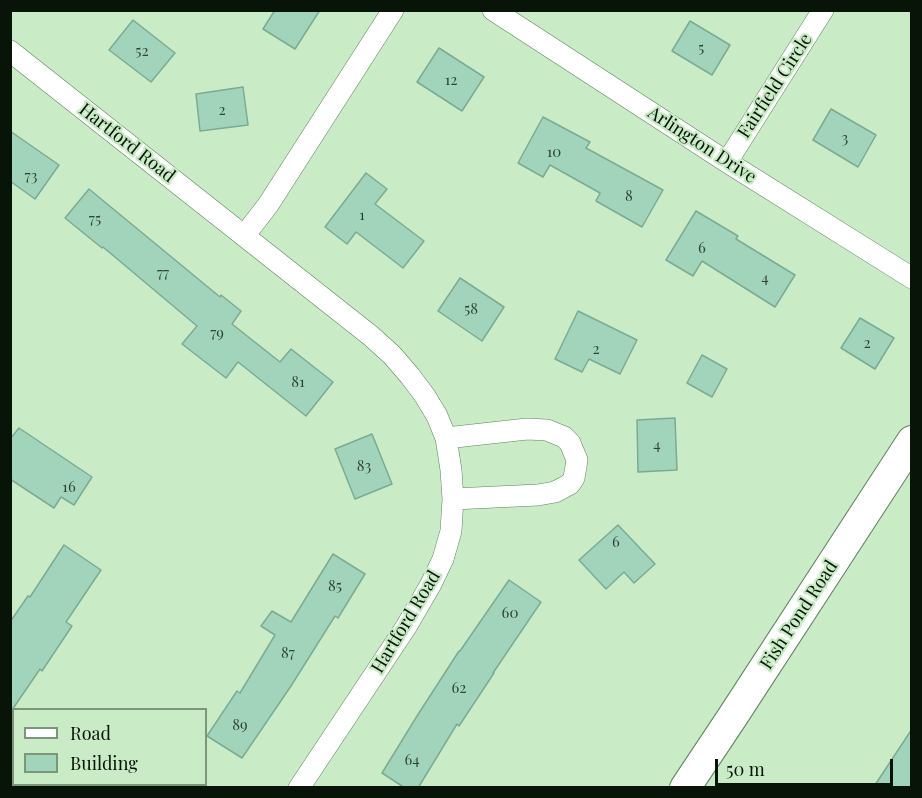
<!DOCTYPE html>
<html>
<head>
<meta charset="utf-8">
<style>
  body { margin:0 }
  #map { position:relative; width:922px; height:798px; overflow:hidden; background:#c9ecc6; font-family:"Playfair Display",serif }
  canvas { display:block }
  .frame { position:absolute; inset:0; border:12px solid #081407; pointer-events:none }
  .legend { position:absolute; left:12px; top:708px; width:195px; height:78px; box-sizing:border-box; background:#c9ecc6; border:2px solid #7c967a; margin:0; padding:8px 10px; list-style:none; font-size:18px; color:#081407 }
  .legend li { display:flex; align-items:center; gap:12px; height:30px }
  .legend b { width:30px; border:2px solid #7c967a }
  .scale { position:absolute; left:715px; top:759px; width:178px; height:27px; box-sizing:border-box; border:3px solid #081407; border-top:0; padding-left:8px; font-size:18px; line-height:21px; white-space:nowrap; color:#081407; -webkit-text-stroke:4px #c9ecc6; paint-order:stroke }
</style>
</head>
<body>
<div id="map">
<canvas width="922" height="798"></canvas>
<div class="frame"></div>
<ul class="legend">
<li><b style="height:8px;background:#fff"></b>Road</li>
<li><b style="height:16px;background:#a2d4bb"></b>Building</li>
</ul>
<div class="scale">50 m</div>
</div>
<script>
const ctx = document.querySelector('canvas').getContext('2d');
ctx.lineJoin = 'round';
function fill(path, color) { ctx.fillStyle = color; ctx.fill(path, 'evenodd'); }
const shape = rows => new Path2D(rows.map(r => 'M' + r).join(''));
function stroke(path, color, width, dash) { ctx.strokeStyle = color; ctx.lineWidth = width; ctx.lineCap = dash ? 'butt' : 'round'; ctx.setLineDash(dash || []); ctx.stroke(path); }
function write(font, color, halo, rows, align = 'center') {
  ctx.font = font + ' "Playfair Display",serif'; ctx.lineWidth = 4.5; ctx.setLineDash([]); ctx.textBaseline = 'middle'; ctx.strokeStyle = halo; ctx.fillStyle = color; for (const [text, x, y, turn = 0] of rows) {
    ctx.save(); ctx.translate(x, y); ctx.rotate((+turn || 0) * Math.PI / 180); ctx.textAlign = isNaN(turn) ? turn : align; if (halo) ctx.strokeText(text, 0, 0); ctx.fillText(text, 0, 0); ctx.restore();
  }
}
fill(shape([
  [10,732,13,734,14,784,41,785,40,787,11,787]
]), '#e9c787');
const building = shape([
  [275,10,320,10,295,49,263,29,275,10],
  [133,20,175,53,151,82,109,50,133,20],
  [690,21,730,45,712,75,672,51,690,21],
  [439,48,484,77,462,111,417,82,439,48],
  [243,87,248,125,200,131,196,94,243,87],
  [831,109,876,135,858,167,813,140,831,109],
  [543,117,590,142,586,148,663,190,642,227,596,201,600,193,550,165,543,177,518,163,543,117],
  [10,131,59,165,35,199,10,181,10,131],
  [366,173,387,189,375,204,424,241,403,268,356,232,347,244,325,227,366,173],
  [89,189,220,297,221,295,241,311,232,324,280,362,291,349,333,382,306,416,238,362,226,378,182,344,197,326,103,247,102,248,65,218,89,189],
  [696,211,738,236,736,239,795,275,775,307,702,261,693,276,666,260,696,211],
  [460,278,504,307,482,341,438,311,460,278],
  [578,311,637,340,620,374,589,359,582,372,555,359,578,311],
  [860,318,894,338,875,369,841,348,860,318],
  [702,355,727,369,712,397,687,383,702,355],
  [675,418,677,470,638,472,637,420,675,418],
  [19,428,92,477,74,505,61,497,54,508,10,479,10,439,19,428],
  [372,434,392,484,355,499,335,449,372,434],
  [618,525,655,564,634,583,624,572,606,589,579,560,618,525],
  [64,545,101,570,66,622,72,626,42,671,40,669,10,713,10,622,28,596,30,597,64,545],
  [333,554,365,574,338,618,335,616,291,686,242,758,207,736,237,691,240,693,275,635,261,626,272,611,291,622,333,554],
  [509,580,541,602,493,673,494,673,459,726,457,724,418,788,405,788,382,773,417,716,459,651,460,651,509,580],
  [912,729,912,788,873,788,912,729]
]);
fill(building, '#a2d4bb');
stroke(building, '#7aab93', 1.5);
const street = shape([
  [493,10,727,162,912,278],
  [10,51,371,336,392,355,410,376,425,396,437,416,446,438,451,470,453,499,451,531,443,559,431,584,406,627,299,788],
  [727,162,823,10],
  [244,236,268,205,393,10],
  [446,438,527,429,547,430,564,437,570,443,577,460,574,478,570,484,555,492,538,495,453,499]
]);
const secondary = shape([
  [685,788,733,716,912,441]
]);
stroke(street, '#60805e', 22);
stroke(secondary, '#60805e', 32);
stroke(street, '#fff', 21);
stroke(secondary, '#fff', 30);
write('15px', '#2e4434', null, [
  ["5",701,48],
  ["52",142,51],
  ["12",451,80],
  ["2",222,110],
  ["3",845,138],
  ["10",554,152],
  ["73",31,176],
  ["8",629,196],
  ["1",362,215],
  ["75",95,219],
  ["6",702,248],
  ["77",163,273],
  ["4",765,278],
  ["58",471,309],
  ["79",217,333],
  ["2",867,343],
  ["2",596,349],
  ["81",298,382],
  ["4",657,445],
  ["83",364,466],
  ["16",69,487],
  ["6",616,542],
  ["85",335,586],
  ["60",510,613],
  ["87",288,653],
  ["62",459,688],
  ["89",240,725],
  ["64",412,760]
]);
write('18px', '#081407', '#c9ecc6', [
  ["Fairfield Circle",775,86,-57],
  ["Hartford Road",127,143,38],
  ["Arlington Drive",702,145,33],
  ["Fish Pond Road",799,615,-57],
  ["Hartford Road",406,622,-59]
]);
</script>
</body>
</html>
